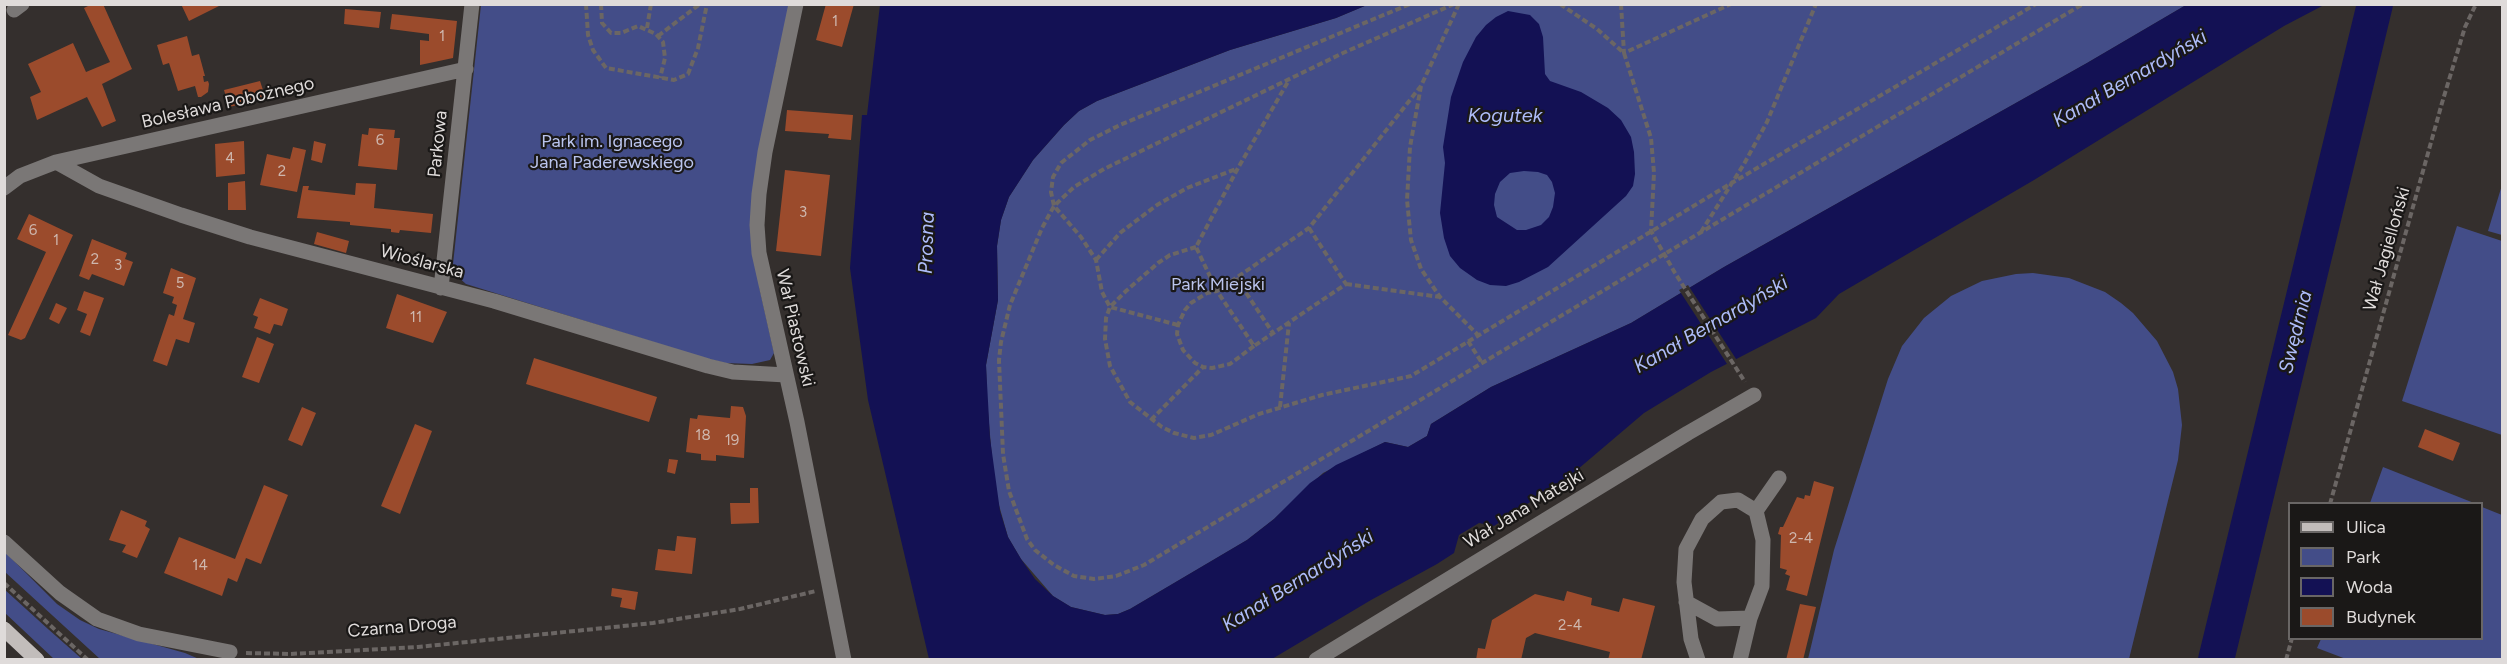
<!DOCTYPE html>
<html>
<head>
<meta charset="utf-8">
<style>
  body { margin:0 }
  #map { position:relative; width:2507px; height:664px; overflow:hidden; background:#342f2d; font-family:Figtree,sans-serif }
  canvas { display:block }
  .frame { position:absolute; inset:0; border:6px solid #dfdbda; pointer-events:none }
  .legend { position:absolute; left:2288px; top:502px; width:195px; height:138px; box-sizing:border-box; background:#1a1817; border:2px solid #696665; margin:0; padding:8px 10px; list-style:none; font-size:18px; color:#dfdbda }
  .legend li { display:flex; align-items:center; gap:12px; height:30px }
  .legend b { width:30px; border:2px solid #696665 }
</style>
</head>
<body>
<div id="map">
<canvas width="2507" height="664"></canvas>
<div class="frame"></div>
<ul class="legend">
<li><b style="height:8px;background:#c2bdbb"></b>Ulica</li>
<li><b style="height:16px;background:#434d88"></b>Park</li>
<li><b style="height:16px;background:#131154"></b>Woda</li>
<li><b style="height:16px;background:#9b4b2c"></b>Budynek</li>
</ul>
</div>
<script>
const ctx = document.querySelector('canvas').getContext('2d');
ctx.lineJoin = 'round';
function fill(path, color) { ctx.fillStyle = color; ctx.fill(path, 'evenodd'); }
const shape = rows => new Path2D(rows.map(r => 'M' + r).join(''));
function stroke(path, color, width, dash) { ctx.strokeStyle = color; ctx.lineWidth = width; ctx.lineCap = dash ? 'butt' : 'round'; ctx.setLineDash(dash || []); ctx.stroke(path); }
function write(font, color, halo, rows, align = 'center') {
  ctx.font = font + ' Figtree,sans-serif'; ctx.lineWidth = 4.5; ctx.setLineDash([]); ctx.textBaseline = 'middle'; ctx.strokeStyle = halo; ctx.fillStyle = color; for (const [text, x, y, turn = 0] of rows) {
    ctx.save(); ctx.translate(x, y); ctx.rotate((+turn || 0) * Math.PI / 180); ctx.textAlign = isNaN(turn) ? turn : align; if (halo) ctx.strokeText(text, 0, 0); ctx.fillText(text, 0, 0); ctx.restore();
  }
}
fill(shape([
  [481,5,790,5,775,69,759,286,774,353,770,360,752,364,725,363,701,357,466,284,456,275,453,264],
  [1367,5,2186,5,2087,63,1724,267,1631,323,1491,387,1431,424,1427,436,1408,447,1385,442,1323,473,1274,519,1247,540,1130,609,1118,614,1105,615,1071,607,1053,596,1021,559,1008,537,995,491,987,401,986,365,998,300,997,246,1001,220,1009,197,1033,160,1064,125,1079,111,1097,101,1230,50,1336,18],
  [2502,185,2502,235,2488,231],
  [2457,226,2502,241,2502,435,2402,401],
  [2033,273,2069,278,2105,292,2121,303,2133,313,2157,341,2173,372,2178,389,2182,425,2178,460,2129,659,1808,659,1834,550,1888,379,1902,346,1924,318,1951,296,1982,281,2016,274],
  [2383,467,2474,503,2370,503],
  [2482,507,2502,515,2502,659,2346,659,2317,648,2321,639,2482,638],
  [4,551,57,604,80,620,99,629,185,653,199,659,100,659,5,572],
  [4,589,48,629,82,659,54,659,5,613]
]), '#434d88');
fill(shape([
  [880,5,1367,5,1336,18,1230,50,1097,101,1079,111,1064,125,1033,160,1009,197,1001,220,997,246,998,300,986,365,990,438,1000,511,1008,537,1021,559,1035,579,1053,596,1071,607,1105,615,1118,614,1130,609,1247,540,1274,519,1310,483,1336,465,1385,442,1408,447,1427,436,1431,424,1491,387,1631,323,1724,267,2087,63,2186,5,2324,5,2284,26,2034,180,1839,294,1816,318,1711,372,1644,413,1571,475,1494,526,1479,523,1459,535,1454,553,1437,564,1371,600,1272,659,929,659,868,400,850,268,862,115,867,115],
  [1508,11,1530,15,1539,24,1543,37,1545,74,1550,81,1581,92,1608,108,1621,120,1631,137,1634,152,1635,174,1633,186,1626,196,1548,267,1519,282,1506,286,1490,285,1477,280,1460,268,1450,256,1444,238,1440,213,1445,163,1443,147,1451,97,1463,62,1476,37,1486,25,1496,17],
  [1524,171,1538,172,1547,175,1552,182,1555,193,1553,207,1549,217,1541,225,1526,230,1517,230,1497,217,1494,205,1495,194,1500,182,1510,173]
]), '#131154');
fill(shape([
  [1688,285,1738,362,1729,367,1679,290]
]), '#342f2d');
stroke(shape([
  [2216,660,2375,4]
]), '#131154', 36);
fill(shape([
  [92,4,103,4,132,69,102,84,116,121,102,127,87,97,37,120,30,97,41,92,28,64,73,43,86,72,110,62,84,8],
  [181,4,223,4,189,21],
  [826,4,854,4,842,47,816,40],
  [345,9,381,12,379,28,344,24],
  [392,14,457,21,453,58,420,65,420,40,429,41,429,34,390,29],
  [187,36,192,56,199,54,205,76,203,76,204,82,208,81,209,84,208,92,201,97,198,97,195,86,178,91,169,63,163,65,157,45],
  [260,81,266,99,229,107,224,90],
  [787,110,853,115,851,140,828,138,829,134,785,131],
  [369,128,395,130,394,138,400,138,397,170,358,166,362,134,368,135],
  [244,141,245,174,216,177,215,144],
  [314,141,326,144,322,163,311,160],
  [293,147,306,150,297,192,260,185,267,154,290,159],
  [785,170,830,175,821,256,776,251],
  [245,181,246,210,228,210,228,183],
  [356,183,376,184,374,208,433,214,431,233,400,230,399,233,391,232,391,229,350,225,350,222,297,218,303,186,309,186,308,190,355,195],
  [29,214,73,235,25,338,21,340,8,335,46,252,17,239],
  [317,232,349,241,346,253,314,244],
  [92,239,127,253,125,259,133,262,124,286,92,274,89,280,79,276],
  [171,268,196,278,183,319,195,323,189,343,176,339,167,366,153,361,169,314,174,316,177,305,172,303,174,297,163,293],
  [84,291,104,298,90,336,80,332,87,314,77,310],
  [397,294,447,312,433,343,386,328],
  [260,298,288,309,282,326,274,324,270,334,254,328,258,317,253,315],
  [56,303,67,308,59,324,49,319],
  [257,337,274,344,259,383,242,377],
  [534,358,657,397,649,422,526,384],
  [731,406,743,407,746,416,744,458,716,455,716,461,701,460,701,454,686,452,690,418,697,419,698,415,730,418],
  [302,407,316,413,302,446,288,440],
  [415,424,432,431,400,514,381,506],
  [2425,429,2460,443,2453,461,2418,447],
  [669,459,678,460,675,474,667,472],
  [1814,481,1834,487,1807,596,1786,590,1790,576,1785,574,1787,570,1780,568,1781,535,1778,534,1780,527,1783,527,1797,497,1804,499,1805,495,1810,496],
  [264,485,288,495,261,564,246,558,237,582,228,578,222,596,164,573,179,537,235,559],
  [750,488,758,488,759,523,731,524,730,503,750,503],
  [121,510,147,521,145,526,150,529,137,558,122,552,126,545,109,540],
  [677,536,696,538,692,574,655,570,658,549,675,551],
  [612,588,638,592,635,610,620,607,622,598,611,596],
  [1567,591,1592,598,1591,605,1619,612,1623,598,1655,606,1641,660,1608,660,1610,652,1535,633,1526,638,1521,660,1476,660,1478,648,1485,649,1492,620,1535,594,1564,601],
  [1800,604,1816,607,1803,660,1786,660]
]), '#9b4b2c');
stroke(shape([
  [586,4,588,35,593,50,606,68,674,80,688,74,698,48,707,4],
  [601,4,602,23,611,33,621,33,638,26,656,34,663,42,665,58,660,78],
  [1454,4,1343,53,1104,169,1074,187,1054,206,1042,228,1010,305,1001,342,999,360,1003,454,1009,491,1027,539,1035,550,1054,565,1074,576,1094,579,1116,576,1144,565,2083,4],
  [1459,4,1421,86,1410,147,1407,200,1411,240,1421,269,1440,297,1478,335],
  [1560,4,1597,29,1624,53,1651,138,1654,173,1651,231,1675,273,1745,382],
  [1621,4,1624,53,1731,4],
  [647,28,651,4],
  [658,36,700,4],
  [1309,228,1346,284,1254,346,1217,291,1309,228,1421,86],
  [1701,232,1744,164,1767,122,1816,4],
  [1196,247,1170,255,1158,263,1126,291,1110,307,1106,318,1105,339,1110,366,1130,402,1162,427,1174,433,1194,438,1211,435,1259,414,1322,395,1411,376,1730,184,2036,4],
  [1096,260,1120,233,1157,205,1187,188,1236,169],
  [1236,278,1273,333],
  [1346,284,1440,297],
  [1178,325,1110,307,1102,292,1096,260,1081,237,1054,206,1051,192,1053,177,1061,163,1090,140,1120,125,1410,4],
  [1468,341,1482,363],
  [1254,346,1230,364,1212,368,1203,367,1195,363,1183,350,1177,334,1178,325,1185,310,1191,303,1207,293,1217,291,1196,247,1238,168,1289,80],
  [1280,407,1289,323],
  [1151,420,1203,367],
  [2330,504,2442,103,2465,27,2476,4],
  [4,583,88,660],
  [246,653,290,654,418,647,653,623,740,609,816,591],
  [2286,660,2292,638]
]), '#6b6664', 4, [6, 3]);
stroke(shape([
  [796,4,765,152,759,194,757,225,759,253,797,422,844,660],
  [14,10,22,4],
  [56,162,99,186,181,215,250,237,494,301,708,366,733,372,786,375],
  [4,188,20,176,56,162,466,69],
  [441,288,472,4],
  [4,542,60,593,97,619,139,634,230,652],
  [1686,602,1717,619,1750,618],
  [1316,660,1688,433,1754,395],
  [1698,660,1691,639,1684,582,1686,549,1702,519,1721,502,1738,500,1756,511],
  [1740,660,1750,618,1762,586,1763,540,1756,511,1779,478]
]), '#7a7776', 15);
stroke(shape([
  [4,629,37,660]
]), '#c2bdbb', 15);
write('15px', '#ceb7ae', null, [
  ["1",835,22],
  ["1",442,37],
  ["6",380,141],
  ["4",230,159],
  ["2",282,172],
  ["3",803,213],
  ["6",33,231],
  ["1",56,241],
  ["2",95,260],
  ["3",118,266],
  ["5",180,284],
  ["11",416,318],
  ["18",703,436],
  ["19",732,441],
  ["2-4",1801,539],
  ["14",200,566],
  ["2-4",1570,626]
]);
write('18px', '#dfdbda', '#1a1817', [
  ["Bolesława Pobożnego",228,103,-13],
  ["Parkowa",438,144,-84],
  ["Wał Jagielloński",2387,249,-74],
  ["Wioślarska",422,262,15],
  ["Wał Piastowski",795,328,77],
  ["Wał Jana Matejki",1524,509,-31],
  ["Czarna Droga",402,627,-5]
]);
write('18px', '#bac4ed', '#1a1817', [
  ["Park im. Ignacego",612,142],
  ["Jana Paderewskiego",612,163],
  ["Park Miejski",1218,285]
]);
write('italic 20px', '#aebcf9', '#1a1817', [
  ["Kanał Bernardyński",2130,79,-30],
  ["Kogutek",1505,116],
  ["Prosna",927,243,-88],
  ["Kanał Bernardyński",1711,325,-30],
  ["Swędrnia",2296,332,-76],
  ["Kanał Bernardyński",1298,581,-32]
]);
</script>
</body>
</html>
